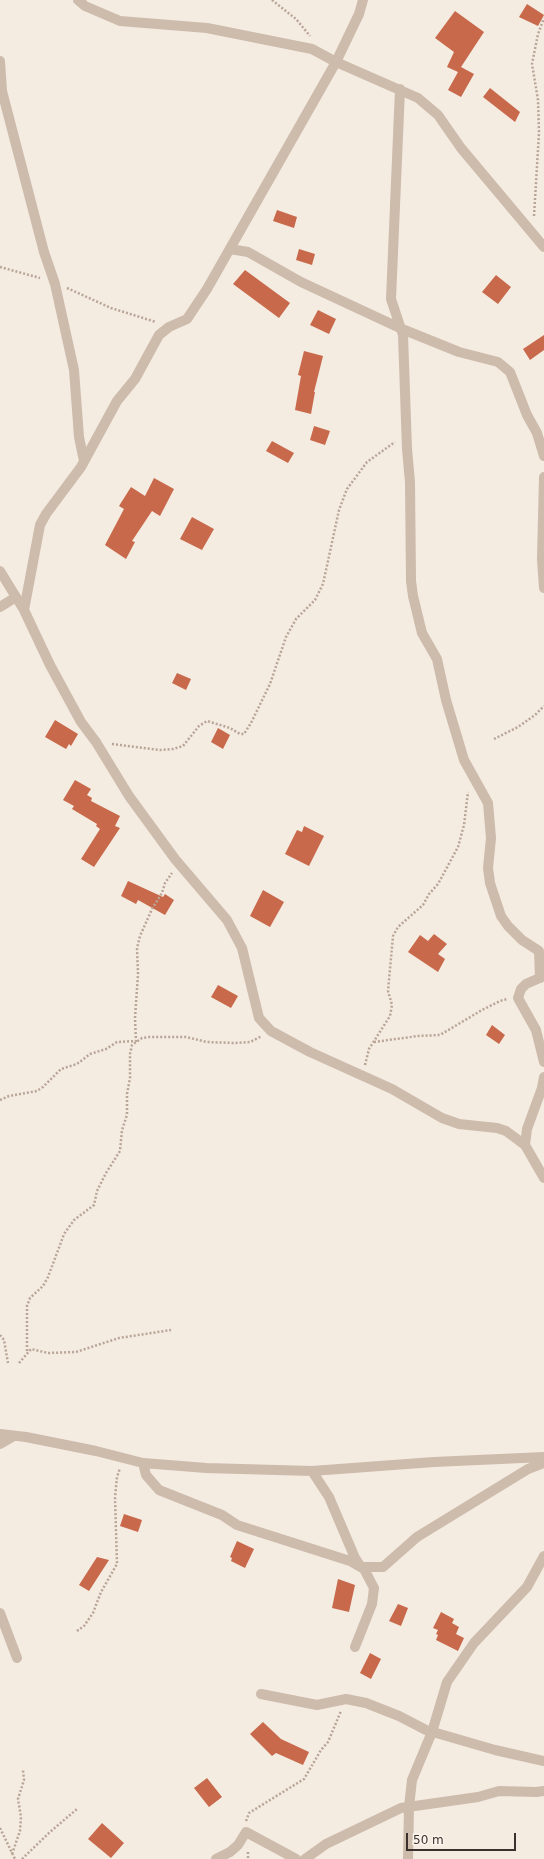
<!DOCTYPE html>
<html>
<head>
<meta charset="utf-8">
<style>
  body { margin:0 }
  #map { position:relative; width:544px; height:1859px; overflow:hidden; background:#f4ebe1; font-family:"DejaVu Sans",sans-serif }
  canvas { display:block }
  .scale { position:absolute; left:406px; top:1833px; width:110px; height:18px; box-sizing:border-box; border:2px solid #3b302b; border-top:0; padding-left:5px; font-size:12px; line-height:14px; white-space:nowrap; color:#3b302b; -webkit-text-stroke:3px #fbf5ee; paint-order:stroke }
</style>
</head>
<body>
<div id="map">
<canvas width="544" height="1859"></canvas>
<div class="scale">50 m</div>
</div>
<script>
const ctx = document.querySelector('canvas').getContext('2d');
ctx.lineJoin = 'round';
function fill(path, color) { ctx.fillStyle = color; ctx.fill(path, 'evenodd'); }
const shape = rows => new Path2D(rows.map(r => 'M' + r).join(''));
function stroke(path, color, width, dash) { ctx.strokeStyle = color; ctx.lineWidth = width; ctx.lineCap = dash ? 'butt' : 'round'; ctx.setLineDash(dash || []); ctx.stroke(path); }
fill(shape([
  [527,4,544,15,538,26,519,17],
  [455,11,484,32,461,67,474,74,461,97,448,90,458,72,447,67,454,52,435,38],
  [490,88,520,112,515,122,483,97],
  [277,210,297,217,294,228,273,221],
  [299,249,315,254,312,265,296,260],
  [245,270,290,303,279,318,233,284],
  [496,275,511,287,498,304,482,292],
  [318,310,336,319,329,334,310,325],
  [544,335,544,350,530,360,523,349],
  [304,351,323,356,314,392,315,392,311,414,295,410,301,376,298,375],
  [314,426,330,431,325,445,310,440],
  [272,441,294,453,288,463,266,451],
  [154,478,174,489,160,516,152,511,132,541,135,542,126,559,105,545,124,509,119,506,131,487,145,496],
  [192,517,214,529,202,550,180,539],
  [177,673,191,679,186,690,172,683],
  [55,720,78,734,71,746,69,744,66,749,45,737],
  [218,728,230,735,223,749,211,742],
  [75,780,91,789,87,795,92,798,91,801,120,816,115,826,120,828,94,867,81,859,100,829,96,826,97,824,72,809,74,806,63,800],
  [304,826,324,836,309,866,285,854,297,830,302,832],
  [128,881,163,897,165,894,174,900,165,915,138,900,136,904,121,896],
  [263,890,284,902,270,927,250,916],
  [434,934,447,944,438,954,445,959,438,972,408,952,420,935,428,941],
  [218,985,238,996,231,1008,211,997],
  [492,1025,505,1035,499,1044,486,1035],
  [124,1514,142,1520,138,1532,120,1526],
  [237,1541,254,1549,245,1568,231,1561,232,1558,230,1557],
  [97,1557,109,1560,89,1591,79,1585],
  [338,1579,355,1585,349,1612,332,1608],
  [398,1604,408,1608,401,1626,389,1621],
  [441,1612,454,1619,452,1623,459,1627,456,1634,464,1638,458,1651,436,1640,438,1635,436,1634,438,1630,433,1628],
  [370,1653,381,1659,371,1679,360,1673],
  [263,1722,281,1739,309,1752,303,1765,276,1753,272,1756,250,1734],
  [207,1778,222,1797,209,1807,194,1788],
  [102,1823,124,1843,111,1858,88,1839]
]), '#c8694b');
stroke(shape([
  [272,0,296,19,310,36],
  [534,216,539,133,538,100,532,64,538,34,544,18],
  [0,267,40,278],
  [67,288,111,308,156,322],
  [494,739,518,727,535,715,544,706],
  [112,744,160,750,173,749,183,746,199,726,207,721,230,728,240,734,244,734,251,723,270,684,286,637,296,619,315,600,323,584,339,510,347,489,367,462,395,442],
  [374,1042,418,1036,440,1035,482,1010,500,1001,507,999],
  [365,1065,369,1049,390,1016,392,1005,388,991,393,936,398,927,423,905,429,894,438,884,458,847,464,825,468,792],
  [0,1100,9,1096,37,1091,43,1087,61,1069,77,1064,90,1054,106,1049,117,1042,136,1041,135,1018,138,974,137,948,140,936,152,909,162,893,165,883,172,873],
  [0,1335,4,1340,8,1363],
  [27,1351,27,1306,30,1298,43,1286,48,1277,64,1234,74,1220,94,1205,97,1191,106,1173,120,1151,122,1130,127,1115,127,1094,130,1078,130,1054,132,1045,142,1038,149,1037,186,1037,207,1042,235,1043,250,1042,262,1036],
  [19,1363,31,1349,48,1353,76,1352,119,1338,171,1330],
  [77,1631,84,1626,93,1613,101,1592,117,1564,115,1497,117,1477,120,1468],
  [246,1821,249,1813,304,1779,321,1750,328,1742,341,1711],
  [0,1828,15,1859],
  [248,1852,248,1859],
  [12,1854,20,1831,21,1817,18,1799,24,1780,23,1770],
  [22,1859,50,1832,77,1809]
]), '#b9a596', 2.5, [2, 2]);
stroke(shape([
  [78,0,85,6,120,21,207,28,312,49,336,62,418,98,438,115,461,148,544,247],
  [0,61,2,91,44,252,55,284,74,370,79,437,84,461],
  [400,89,391,299,403,335,407,449,410,482,411,581,413,596,422,633,437,659,446,700,464,760,488,803,491,838,488,868,490,883,501,916,508,926,522,940,539,951,540,978],
  [230,249,248,252,301,282,402,329,459,352,498,362,510,372,527,415,537,433,544,456],
  [544,477,542,559,544,588],
  [0,571,24,610,50,665,81,722,96,742,129,796,175,859,227,920,242,948,259,1018,271,1031,310,1052,392,1089,442,1118,459,1124,497,1128,506,1131,525,1145,544,1178],
  [0,607,16,597],
  [24,610,40,525,46,514,81,467,117,401,135,379,159,335,169,327,187,319,207,289,336,62,359,14,363,0],
  [544,976,526,984,521,989,518,998,536,1030,544,1062],
  [525,1145,527,1129,542,1088,544,1077],
  [0,1434,26,1437,96,1451,143,1463,206,1468,312,1471,434,1462,544,1457],
  [0,1444,14,1436],
  [143,1463,146,1475,159,1490,222,1515,237,1525,350,1561,364,1569,374,1588,372,1604,355,1647],
  [312,1471,329,1497,355,1558,361,1567,383,1567,417,1537,528,1469,544,1463],
  [0,1613,17,1658],
  [261,1694,317,1705,346,1699,366,1703,399,1716,426,1730,495,1750,544,1761],
  [216,1859,230,1852,238,1845,246,1832,296,1859],
  [305,1859,326,1844,401,1808,478,1797,499,1791,536,1792,544,1791],
  [408,1859,409,1807,412,1780,432,1732,447,1682,474,1643,527,1587,544,1556]
]), '#cdbbac', 10);
</script>
</body>
</html>
